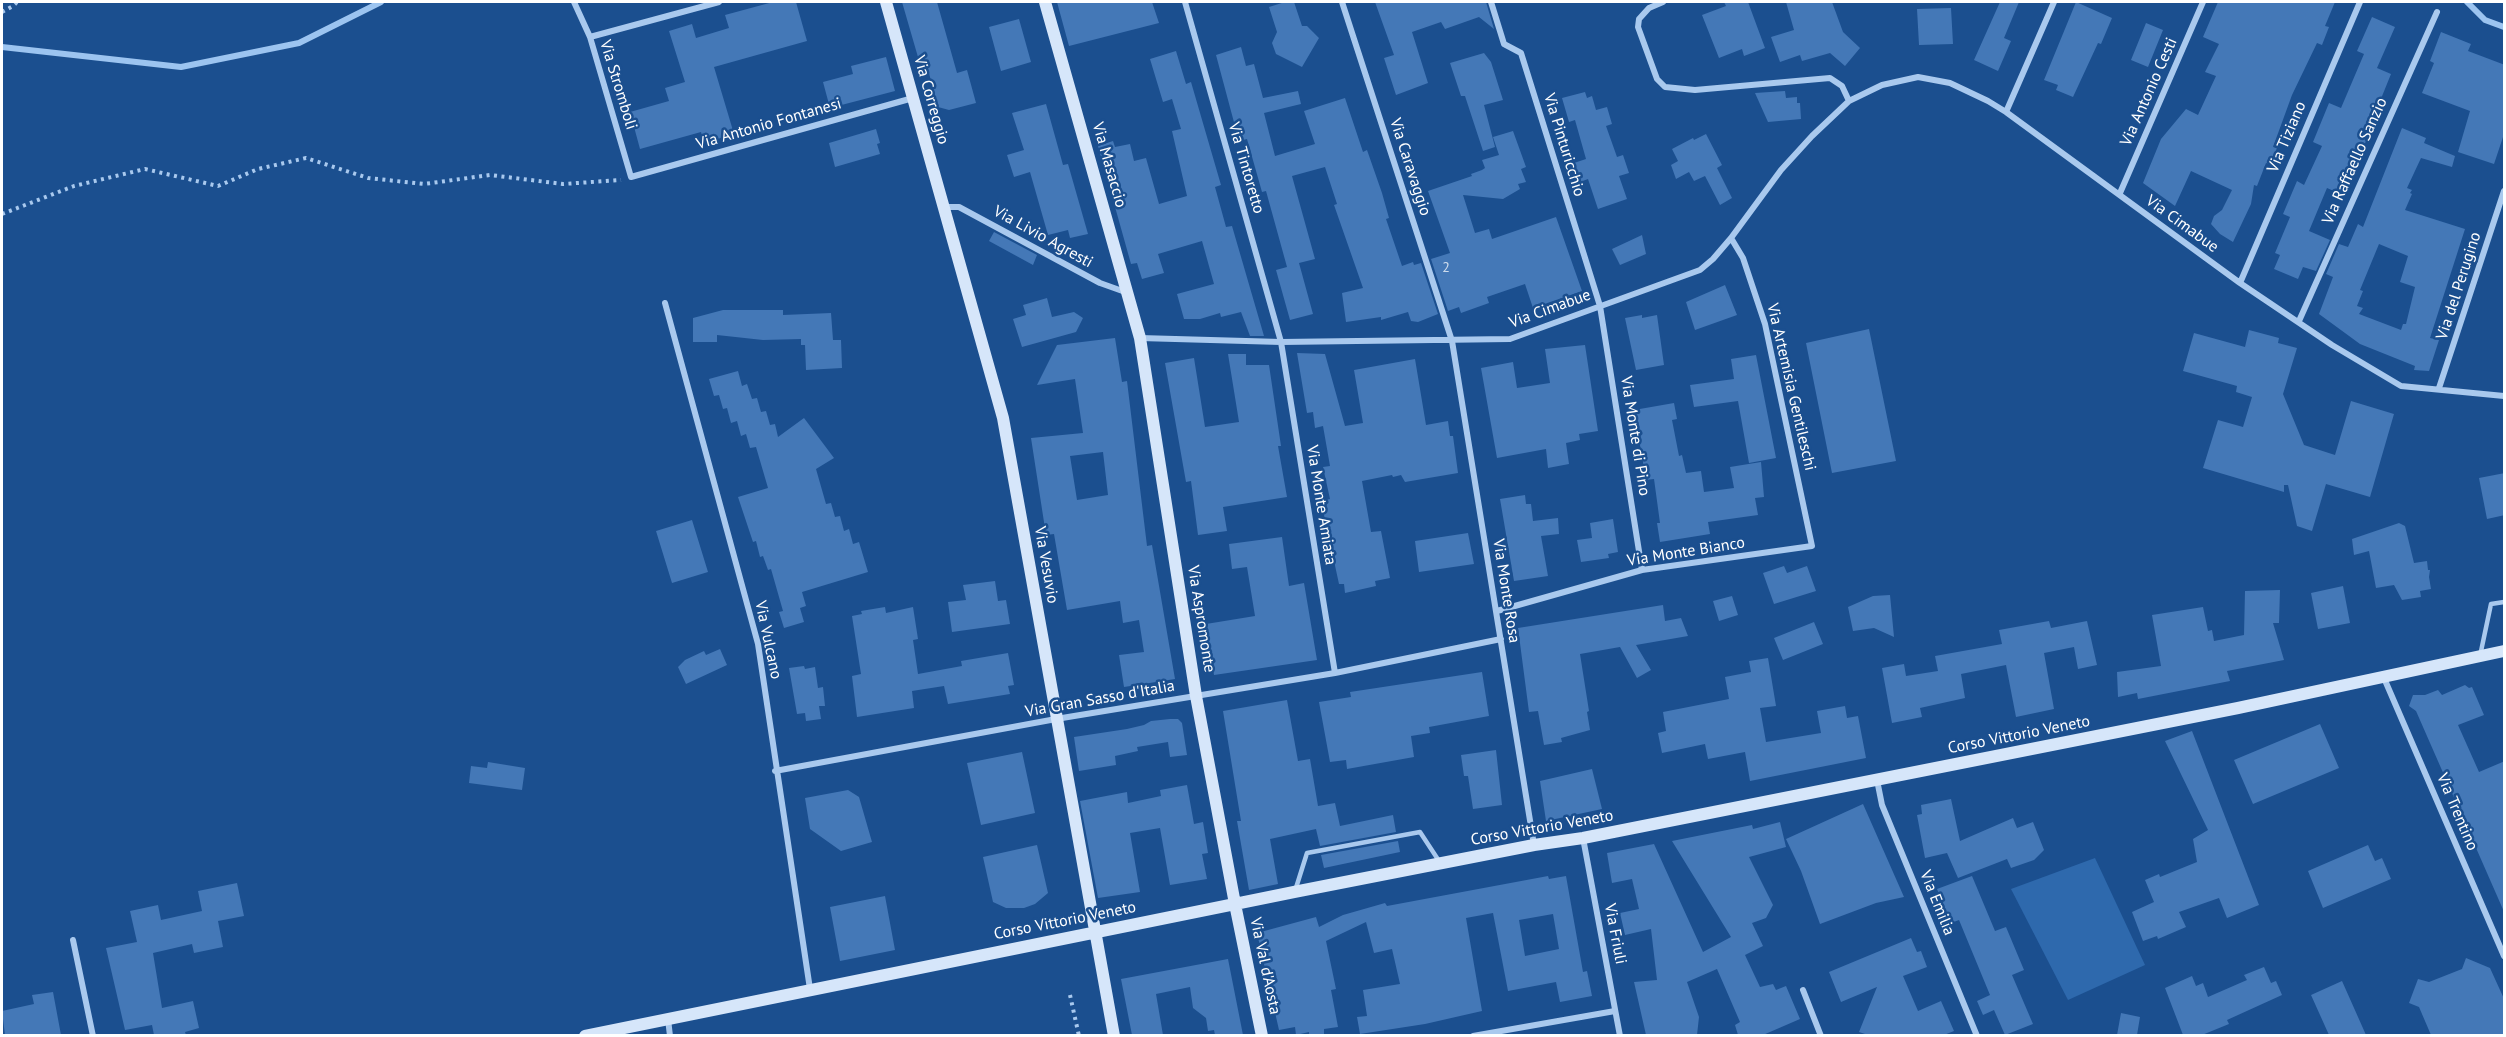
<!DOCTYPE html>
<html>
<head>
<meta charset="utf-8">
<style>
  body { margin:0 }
  #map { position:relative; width:2506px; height:1037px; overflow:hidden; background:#1b4f8f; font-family:"PT Sans",sans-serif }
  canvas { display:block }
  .frame { position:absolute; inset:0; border:3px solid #fff; pointer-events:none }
</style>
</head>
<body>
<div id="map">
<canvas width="2506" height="1037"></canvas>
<div class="frame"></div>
</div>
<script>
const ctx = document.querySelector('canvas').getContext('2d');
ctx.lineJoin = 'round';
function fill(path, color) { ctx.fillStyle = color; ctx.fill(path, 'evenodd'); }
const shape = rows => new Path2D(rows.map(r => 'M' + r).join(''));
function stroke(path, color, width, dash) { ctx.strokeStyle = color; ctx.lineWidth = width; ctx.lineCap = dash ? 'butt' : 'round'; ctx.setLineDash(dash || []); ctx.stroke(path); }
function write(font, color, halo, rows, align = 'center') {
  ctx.font = font + ' "PT Sans",sans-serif'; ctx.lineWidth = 5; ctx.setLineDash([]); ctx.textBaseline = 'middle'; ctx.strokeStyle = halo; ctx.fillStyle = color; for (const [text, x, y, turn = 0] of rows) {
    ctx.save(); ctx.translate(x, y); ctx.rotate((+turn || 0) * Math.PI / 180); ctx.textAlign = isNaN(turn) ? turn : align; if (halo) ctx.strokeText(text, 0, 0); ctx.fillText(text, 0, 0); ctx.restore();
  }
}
fill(shape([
  [2095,858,2145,965,2068,1000,2011,889]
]), '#2e69ad');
stroke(shape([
  [2467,2,2485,20,2504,27],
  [2,47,181,67,299,43,381,2]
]), '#9cc4f0', 6);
fill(shape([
  [773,2,796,2,807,41,714,67,734,134,704,143,701,132,640,149,630,112,669,101,665,88,685,82,669,31,692,24,696,38,729,28,725,15],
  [902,2,937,2,957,73,967,70,976,103,949,110,938,107,926,62,920,64],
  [1057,2,1152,2,1159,23,1069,46],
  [1285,2,1294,2,1302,26,1307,26,1319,38,1302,67,1276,54,1272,43,1277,32,1269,7],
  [1375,2,1486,2,1494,29,1479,17,1445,29,1441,22,1412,32,1428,83,1396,95,1384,58,1394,55],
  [1724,2,1748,2,1765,48,1744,56,1742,49,1719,58,1702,15,1726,6],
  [1786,2,1832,2,1843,32,1860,48,1845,66,1830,53,1802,61,1800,55,1780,62,1771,37,1794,30],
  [2000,2,2019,2,2004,38,2011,41,1998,71,1974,60],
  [2076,2,2112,18,2101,44,2098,43,2073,97,2056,90,2058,85,2044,80],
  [2218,2,2335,2,2325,26,2329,27,2322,45,2317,43,2292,95,2273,147,2277,148,2270,164,2266,163,2257,186,2254,185,2251,204,2233,242,2220,234,2211,224,2214,216,2222,210,2232,190,2191,171,2175,206,2143,183,2161,139,2186,109,2198,115,2216,76,2205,72,2219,44,2203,37],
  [1951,8,1953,44,1919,45,1917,9],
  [2372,17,2395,27,2377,68,2391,74,2372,121,2374,122,2343,195,2327,188,2309,231,2330,240,2316,271,2303,267,2298,279,2274,269,2280,255,2275,253,2290,217,2283,214,2297,181,2304,185,2322,146,2313,142,2329,103,2341,108,2364,54,2357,51],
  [1019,19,1031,62,1001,71,989,27],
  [2146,23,2163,30,2148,67,2131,60],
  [2441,32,2471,44,2468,51,2505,65,2505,131,2494,164,2458,152,2470,111,2422,93,2434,63,2430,61],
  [1241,47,1246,66,1254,64,1263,98,1298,91,1301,104,1264,113,1275,156,1315,144,1304,111,1345,98,1363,152,1367,150,1382,193,1389,218,1386,219,1402,266,1413,262,1414,265,1421,263,1438,314,1418,322,1411,321,1408,312,1381,320,1381,317,1346,322,1342,293,1363,288,1334,205,1337,204,1325,167,1292,176,1315,259,1299,263,1313,314,1290,320,1276,270,1287,267,1266,191,1262,192,1247,139,1239,141,1216,55],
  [1176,51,1186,84,1191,82,1221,185,1215,187,1226,227,1232,226,1264,336,1250,336,1241,312,1221,317,1220,313,1200,319,1184,319,1177,294,1214,284,1202,241,1158,254,1164,273,1142,279,1137,263,1131,264,1098,146,1113,141,1115,147,1130,144,1134,161,1146,158,1159,204,1187,196,1172,131,1181,129,1172,99,1163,102,1150,59],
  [1484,53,1491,62,1503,100,1484,105,1495,147,1483,151,1465,96,1461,96,1450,63],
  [886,57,895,91,830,108,823,82,853,74,851,66],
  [1785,91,1786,98,1797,97,1797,103,1800,103,1801,119,1768,122,1755,93],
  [1585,92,1587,98,1592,96,1596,110,1607,107,1612,124,1606,126,1617,157,1623,155,1629,173,1619,176,1627,199,1598,209,1588,179,1580,182,1574,163,1586,159,1575,120,1569,122,1562,98],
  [1046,104,1063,165,1068,164,1088,234,1070,238,1068,230,1048,235,1030,172,1014,177,1007,155,1024,150,1012,113],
  [2402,128,2426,138,2424,143,2455,156,2452,167,2421,158,2407,188,2412,190,2410,193,2412,194,2405,210,2465,229,2430,338,2439,340,2429,371,2414,370,2415,366,2360,344,2319,314,2333,277,2326,274,2339,244,2348,247,2358,224,2363,227],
  [2379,244,2408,256,2400,282,2415,287,2406,324,2403,324,2401,330,2359,314,2363,308,2357,306,2363,291,2360,290],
  [876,129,880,143,877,144,880,154,835,167,829,143],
  [1513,131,1526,167,1521,169,1526,182,1518,184,1520,189,1503,199,1463,195,1475,233,1489,229,1492,239,1556,217,1582,291,1533,308,1525,284,1487,297,1489,303,1461,313,1459,307,1448,311,1431,259,1450,253,1428,191,1472,176,1471,174,1482,170,1485,168,1482,160,1499,155,1493,137],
  [1706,134,1722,165,1717,168,1732,198,1720,205,1705,176,1694,181,1689,172,1676,179,1671,165,1678,161,1672,149,1693,138,1694,140],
  [994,232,1037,255,1033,265,989,241],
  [1642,235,1646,254,1620,265,1612,249],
  [1725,285,1737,315,1695,330,1686,302],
  [1047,298,1052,317,1074,312,1083,318,1076,332,1022,347,1013,319,1026,315,1023,305],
  [723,310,783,310,783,315,831,313,833,340,841,340,842,368,806,370,805,345,801,345,801,339,763,340,717,335,717,342,693,342,693,318],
  [1642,315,1642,318,1657,315,1664,365,1636,370,1625,318],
  [1869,329,1896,461,1832,473,1806,343],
  [2249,330,2279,338,2278,343,2297,348,2283,394,2304,445,2335,455,2351,401,2394,414,2370,497,2326,484,2312,531,2297,526,2288,485,2284,485,2284,492,2203,468,2218,420,2243,427,2252,397,2236,392,2237,386,2183,371,2194,333,2245,347],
  [1115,338,1122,382,1127,381,1147,546,1152,545,1175,679,1124,687,1119,655,1144,652,1139,620,1123,623,1120,601,1067,610,1054,534,1046,535,1031,438,1083,433,1075,379,1037,385,1057,345],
  [1103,452,1108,495,1077,500,1070,456],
  [1585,345,1598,431,1579,434,1580,440,1566,443,1569,464,1548,468,1546,449,1497,458,1481,368,1513,362,1517,388,1550,383,1545,349],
  [1297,353,1325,354,1345,426,1363,423,1354,370,1415,359,1426,425,1448,421,1450,436,1453,436,1458,473,1405,482,1401,475,1393,477,1392,475,1362,481,1371,532,1381,531,1390,578,1375,581,1376,586,1345,593,1344,584,1339,584,1321,501,1330,499,1323,467,1330,466,1323,426,1315,428,1313,412,1307,413],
  [1228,354,1246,354,1246,365,1269,365,1281,446,1278,446,1287,497,1223,507,1227,531,1198,535,1191,481,1186,482,1165,363,1194,358,1205,427,1239,422],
  [1756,355,1776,458,1749,463,1738,401,1694,407,1690,385,1734,379,1731,359],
  [738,371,742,386,747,384,752,399,757,398,761,412,766,411,770,425,775,424,778,437,804,418,834,458,816,469,826,504,831,503,835,517,840,516,844,531,849,529,853,544,859,542,868,572,802,592,806,606,800,608,804,622,784,628,779,612,783,611,771,569,768,570,763,556,760,557,756,541,753,542,738,497,768,488,756,447,750,448,746,434,741,436,737,421,731,423,727,408,723,409,719,395,714,396,709,379],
  [1674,403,1677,419,1672,420,1679,456,1682,455,1686,473,1701,471,1704,492,1734,488,1730,467,1761,462,1764,497,1755,498,1758,515,1708,522,1710,534,1660,542,1657,523,1660,523,1654,479,1646,480,1634,410],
  [2505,473,2505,515,2487,519,2479,478],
  [1525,495,1526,504,1531,504,1533,521,1558,518,1559,534,1541,536,1548,576,1514,581,1500,499],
  [1613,519,1618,552,1608,554,1609,558,1581,562,1577,540,1592,538,1590,523],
  [692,520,708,572,672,583,656,531],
  [2399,523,2405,526,2414,563,2427,561,2428,570,2430,570,2429,577,2431,589,2420,591,2421,597,2402,600,2394,585,2376,588,2369,551,2354,555,2352,539],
  [1468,533,1474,564,1419,572,1415,541],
  [1282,537,1289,586,1304,583,1317,660,1214,675,1206,624,1255,616,1247,567,1232,569,1229,544],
  [1784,566,1787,573,1807,566,1816,591,1774,604,1763,573],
  [995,581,998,601,1006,600,1010,624,952,632,948,602,966,600,963,585],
  [2343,586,2350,623,2318,629,2311,593],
  [2280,590,2279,623,2273,623,2284,660,2227,671,2230,681,2138,699,2137,693,2118,697,2117,672,2161,666,2152,615,2203,607,2208,631,2212,630,2214,641,2244,635,2245,591],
  [1890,595,1894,637,1874,628,1853,631,1848,607,1873,596],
  [1732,596,1738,615,1719,621,1713,601],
  [1663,605,1665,621,1681,618,1688,636,1636,645,1651,670,1637,678,1620,647,1580,654,1589,711,1587,712,1590,730,1561,738,1562,742,1544,745,1538,711,1529,712,1518,628],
  [885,607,886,613,913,607,918,639,913,640,918,674,962,666,961,661,1008,653,1014,685,1008,686,1010,694,948,704,944,686,912,691,914,708,857,717,852,676,861,674,852,616,862,614,861,611],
  [2049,621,2051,628,2087,621,2097,665,2078,669,2074,647,2044,653,2054,709,2016,717,2006,665,1961,674,1965,698,1920,708,1922,717,1892,723,1882,668,1904,664,1906,676,1938,671,1935,656,2002,644,1999,630],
  [1814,622,1823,644,1783,660,1774,638],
  [720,649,727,665,686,684,678,667,685,660,704,651,706,655],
  [1768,658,1776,706,1760,708,1766,742,1821,733,1817,711,1845,706,1847,718,1858,716,1866,758,1750,781,1745,752,1708,759,1705,744,1662,753,1658,733,1666,731,1663,712,1729,699,1725,677,1751,672,1749,661],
  [804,666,805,669,815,667,818,688,823,687,825,706,819,706,821,719,806,721,805,713,797,714,789,668],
  [1482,672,1489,716,1429,727,1430,733,1411,736,1414,757,1347,769,1346,760,1330,762,1319,702,1351,697,1350,692],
  [2465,685,2469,688,2472,687,2484,715,2458,725,2479,772,2505,761,2505,914,2416,711,2409,706,2413,695,2425,695,2438,690,2442,695],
  [1287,700,1298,761,1310,759,1318,806,1335,803,1340,826,1393,815,1396,832,1320,846,1316,829,1270,839,1278,884,1249,890,1237,821,1241,821,1223,711],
  [1170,719,1178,719,1182,723,1187,755,1170,757,1168,742,1137,747,1138,751,1115,756,1116,765,1079,771,1074,737,1127,729,1144,725,1151,721],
  [2320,724,2339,768,2253,804,2234,760],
  [2192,731,2259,905,2227,918,2219,898,2179,912,2186,927,2158,939,2157,936,2143,941,2132,912,2154,902,2145,880,2159,874,2160,877,2197,862,2193,839,2208,830,2165,741],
  [1496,750,1502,805,1473,809,1468,776,1464,776,1461,755],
  [1022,752,1035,813,981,825,967,763],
  [488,762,525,768,522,790,469,783,471,766,487,768],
  [1592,769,1602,809,1546,821,1540,781],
  [1187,785,1194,824,1203,822,1208,853,1202,854,1207,879,1170,885,1160,828,1130,833,1140,892,1098,898,1080,801,1127,792,1128,803,1161,796,1160,790],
  [848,790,859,797,872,842,841,851,810,829,805,798],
  [1951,799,1960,841,2013,818,2017,828,2033,822,2044,850,2034,860,2011,868,2007,859,1958,878,1947,853,1925,858,1917,815,1922,814,1921,805],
  [1863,804,1904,897,1876,903,1820,924,1801,871,1786,839],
  [1780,822,1786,847,1749,857,1773,905,1766,918,1752,923,1763,946,1745,955,1760,987,1773,984,1776,990,1786,986,1800,1019,1763,1035,1738,1035,1735,1025,1740,1022,1717,969,1687,982,1699,1017,1697,1035,1646,1035,1634,982,1657,980,1651,929,1625,935,1620,913,1639,909,1632,879,1612,883,1607,853,1654,844,1703,952,1731,937,1672,841,1752,825,1753,829],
  [1398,841,1400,852,1324,868,1321,855],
  [1037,845,1048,893,1035,904,1024,908,1006,908,993,902,983,857],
  [2368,845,2375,861,2382,858,2391,879,2323,908,2308,871],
  [1548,876,1549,879,1566,876,1583,972,1587,971,1592,996,1560,1002,1556,982,1508,991,1493,913,1466,918,1482,1011,1425,1024,1360,1034,1357,1017,1367,1016,1363,990,1400,984,1392,949,1374,953,1366,922,1326,941,1336,989,1331,990,1338,1027,1324,1029,1324,1035,1309,1035,1309,1032,1296,1035,1295,1027,1279,1030,1257,933,1316,917,1319,927,1343,915,1385,903,1387,906],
  [1553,914,1559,949,1525,956,1519,920],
  [1972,876,1995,931,2006,927,2024,970,2012,975,2033,1024,2005,1035,1994,1010,1983,1015,1977,1001,1990,995,1959,920,1951,923,1937,889],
  [237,883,244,916,218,921,223,947,194,953,192,944,153,953,162,1008,193,1001,199,1028,185,1032,186,1035,154,1035,152,1025,125,1030,106,948,137,942,130,911,158,905,161,920,202,911,198,891],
  [885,896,895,950,840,961,830,907],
  [1911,938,1917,952,1921,951,1927,967,1903,976,1918,1011,1941,1001,1954,1031,1944,1035,1868,1035,1859,1032,1877,987,1841,1002,1829,972],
  [2466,958,2490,968,2505,1001,2505,1035,2431,1035,2419,1007,2409,1003,2418,979,2429,982,2462,969],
  [1228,959,1243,1035,1215,1035,1214,1030,1208,1031,1206,1018,1193,1008,1190,987,1156,994,1163,1035,1132,1035,1121,979],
  [2264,967,2271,983,2276,981,2282,995,2227,1020,2229,1024,2202,1035,2183,1035,2165,988,2192,976,2196,986,2203,983,2208,997,2247,980,2244,975],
  [2342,981,2366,1035,2329,1035,2311,995],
  [53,992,61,1035,5,1035,2,1011,34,1004,32,995],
  [2121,1013,2140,1017,2137,1035,2117,1035]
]), '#4478b7');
stroke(shape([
  [2,12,13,6,17,2],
  [2,214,74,186,145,169,218,186,258,169,306,158,368,178,424,184,490,175,563,184,621,180],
  [1070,995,1079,1036]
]), '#a9c9ee', 4, [3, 4.5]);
stroke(shape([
  [2480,656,2491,604,2504,602],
  [1295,891,1307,853,1420,832,1439,861]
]), '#a9c9ee', 4.5);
stroke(shape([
  [574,2,590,37,631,177,913,98],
  [1185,2,1281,342,1335,673],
  [1342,2,1452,341,1534,845],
  [1491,2,1504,44,1521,53,1600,306,1642,570],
  [1663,2,1649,8,1639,19,1638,27,1657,79,1665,87,1695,90,1830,78,1842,86,1849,101],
  [590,37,719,2],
  [2006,112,2054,2],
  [2120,193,2203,2],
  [945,207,959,207,1100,283,1128,293],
  [2240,283,2360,2],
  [665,303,758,644,810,989],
  [2299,321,2437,12],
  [1140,338,1281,342,1510,339,1700,270,1713,259,1731,238,1781,170,1812,136,1849,101,1882,85,1918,77,1950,83,1988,101,2006,112,2240,283,2332,345,2401,386,2504,396],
  [2439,388,2504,191],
  [1497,611,1642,570,1812,546,1765,324,1743,258,1731,238],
  [2384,678,2504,956],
  [775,771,1056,719,1335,673,1501,639],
  [1877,780,1882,805,1977,1036],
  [1583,838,1620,1036],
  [73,940,93,1036],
  [1803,990,1821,1036],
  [668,1019,670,1036],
  [1473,1036,1615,1011]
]), '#a9c9ee', 6);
stroke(shape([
  [886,2,1003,418,1114,1036],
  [1045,2,1140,338,1196,696,1235,904,1262,1036],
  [585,1036,1294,892,1534,845,1583,838,2238,708,2504,651]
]), '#d6e6fa', 12);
write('14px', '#d0dded', null, [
  ["2",1446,268]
]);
write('16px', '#fff', '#1b4f8f', [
  ["Via Stromboli",618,85,73],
  ["Via Antonio Cesti",2149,92,-66],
  ["Via Correggio",931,100,74],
  ["Via Antonio Fontanesi",769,124,-16],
  ["Via Tiziano",2287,137,-67],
  ["Via Pinturicchio",1564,145,73],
  ["Via Raffaello Sanzio",2355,161,-66],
  ["Via Masaccio",1109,165,74],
  ["Via Caravaggio",1410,167,72],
  ["Via Tintoretto",1246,168,74],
  ["Via Cimabue",2182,224,36],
  ["Via Livio Agresti",1043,237,29],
  ["Via del Perugino",2459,286,-72],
  ["Via Cimabue",1550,309,-20],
  ["Via Artemisia Gentileschi",1791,387,77],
  ["Via Monte di Pino",1635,436,81],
  ["Via Monte Amiata",1321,505,81],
  ["Via Monte Bianco",1686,552,-9],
  ["Via Vesuvio",1046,565,80],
  ["Via Monte Rosa",1506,591,81],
  ["Via Aspromonte",1201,619,81],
  ["Via Vulcano",768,640,78],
  ["Via Gran Sasso d'Italia",1100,699,-10],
  ["Corso Vittorio Veneto",2019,735,-11],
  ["Via Trentino",2457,812,67],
  ["Corso Vittorio Veneto",1542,828,-10],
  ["Via Emilia",1937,903,68],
  ["Corso Vittorio Veneto",1065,921,-11],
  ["Via Friuli",1615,934,79],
  ["Via Val d'Aosta",1265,966,78]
]);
</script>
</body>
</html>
